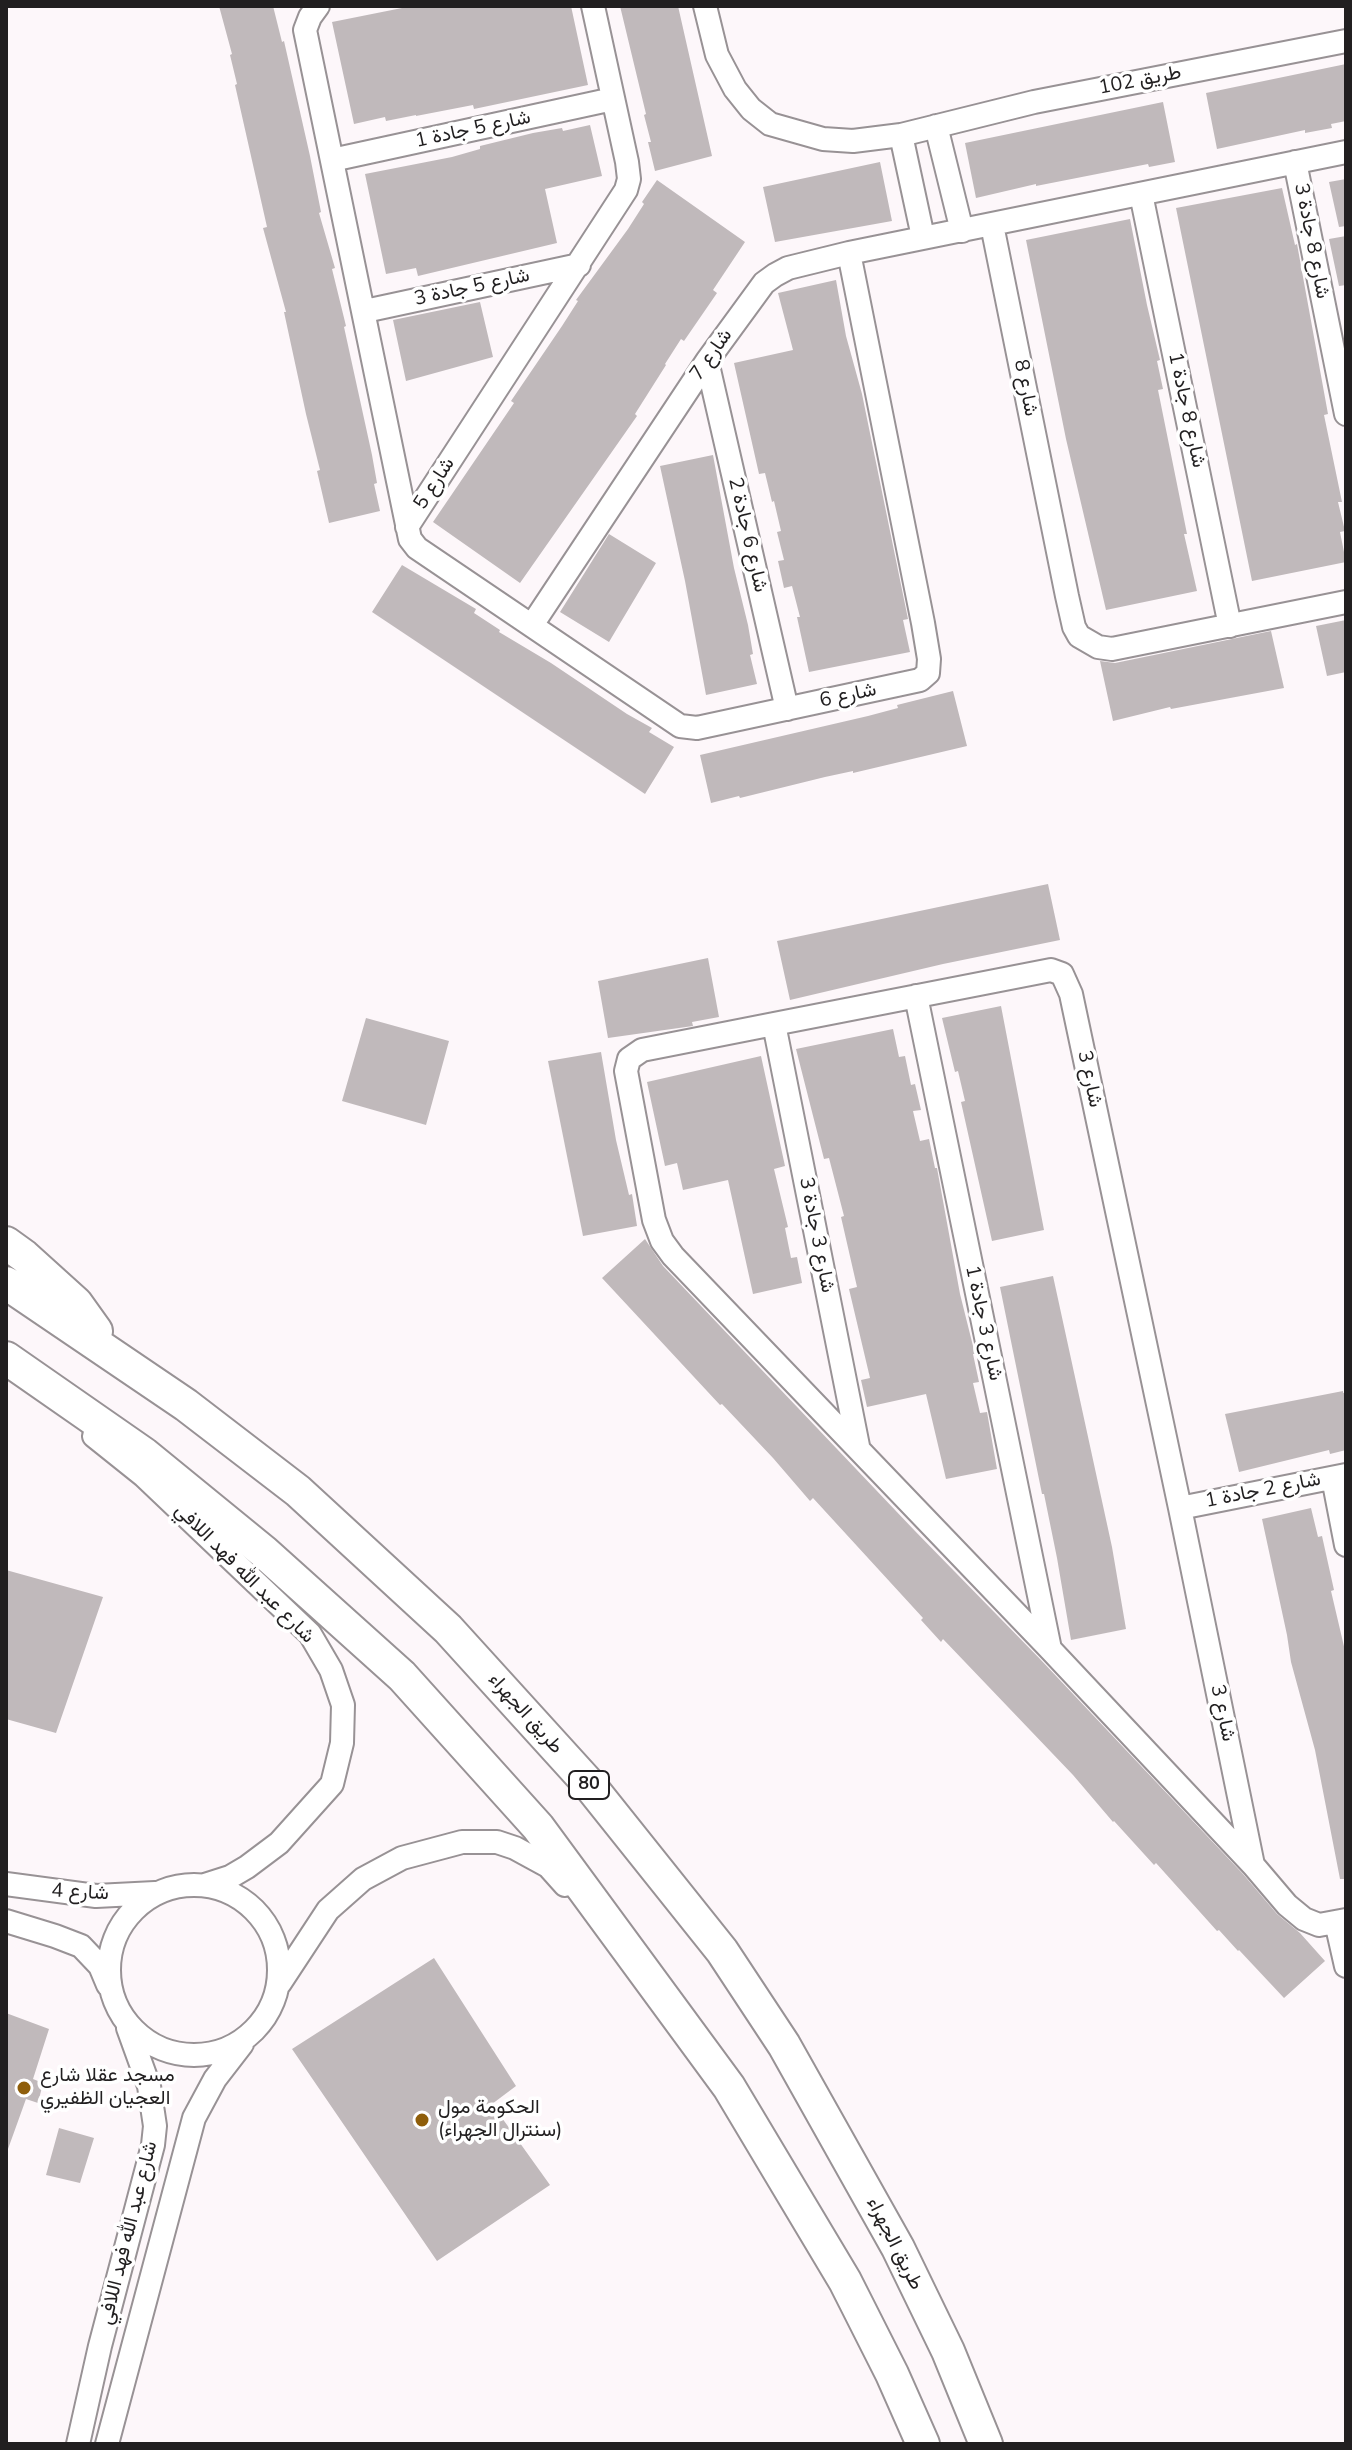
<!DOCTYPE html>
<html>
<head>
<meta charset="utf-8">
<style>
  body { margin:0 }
  #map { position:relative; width:1352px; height:2450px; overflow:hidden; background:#fdf7fa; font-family:"Nunito Sans",sans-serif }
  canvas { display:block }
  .frame { position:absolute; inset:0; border:8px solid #211f20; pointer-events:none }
</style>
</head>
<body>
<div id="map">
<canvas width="1352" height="2450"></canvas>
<div class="frame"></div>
</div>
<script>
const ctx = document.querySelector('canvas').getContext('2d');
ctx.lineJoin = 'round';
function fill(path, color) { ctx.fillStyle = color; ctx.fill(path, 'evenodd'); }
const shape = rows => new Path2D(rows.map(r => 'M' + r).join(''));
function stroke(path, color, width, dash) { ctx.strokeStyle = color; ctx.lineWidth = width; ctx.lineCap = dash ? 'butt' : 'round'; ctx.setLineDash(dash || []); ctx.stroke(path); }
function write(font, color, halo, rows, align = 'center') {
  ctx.font = font + ' "Nunito Sans",Vazirmatn,sans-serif'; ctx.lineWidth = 7; ctx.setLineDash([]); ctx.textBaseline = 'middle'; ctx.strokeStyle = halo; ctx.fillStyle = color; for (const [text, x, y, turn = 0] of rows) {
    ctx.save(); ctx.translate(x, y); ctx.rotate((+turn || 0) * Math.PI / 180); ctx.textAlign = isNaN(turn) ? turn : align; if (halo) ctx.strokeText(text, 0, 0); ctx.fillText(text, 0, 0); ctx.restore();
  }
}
fill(shape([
  [219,6,273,6,282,42,284,41,310,156,321,212,319,213,335,268,332,269,346,326,344,327,372,455,377,483,374,484,380,511,329,523,317,471,320,470,306,414,284,312,286,312,263,228,267,227,235,85,237,84,230,55,232,54],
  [412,6,571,6,588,85,474,109,473,105,416,116,416,115,386,121,385,117,354,124,332,22],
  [620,6,678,6,712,156,655,171,648,142,651,142,644,115,646,114],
  [1346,64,1346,121,1331,124,1332,128,1305,133,1305,130,1217,149,1206,93],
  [1163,102,1175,162,1149,167,1148,164,1036,186,1036,184,976,198,965,143],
  [590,125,602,176,545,189,557,243,418,276,416,268,386,274,365,174,452,157,480,149,480,146,533,133,562,128,563,131],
  [880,162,892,221,775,242,763,187],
  [1346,179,1346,226,1339,227,1329,182],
  [657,180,745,242,713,290,717,293,684,341,681,339,665,364,666,365,635,414,637,416,520,583,433,522,514,403,511,401,562,326,578,301,576,300,628,229,644,204,642,202],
  [1282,188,1295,245,1297,244,1328,414,1324,415,1342,502,1338,502,1345,531,1340,532,1346,562,1252,581,1176,208],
  [1130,219,1147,305,1160,360,1157,361,1163,389,1158,390,1181,504,1187,534,1184,534,1197,591,1106,610,1066,439,1026,240],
  [1346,236,1346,285,1339,286,1329,239],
  [836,280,846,336,862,394,908,619,903,620,910,652,809,672,797,617,800,617,792,586,784,588,778,561,784,560,777,532,781,531,774,501,772,502,765,473,759,474,734,363,793,350,778,293],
  [480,302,493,357,406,381,393,320],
  [713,455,734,568,748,625,753,654,750,655,757,684,706,695,685,581,660,466],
  [609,534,656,563,609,642,560,612],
  [402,565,476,609,474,613,500,630,499,632,551,663,627,714,652,728,649,732,674,747,645,794,372,612],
  [1346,620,1346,672,1327,676,1316,626],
  [1271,631,1284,688,1171,709,1170,707,1113,721,1100,661,1115,663],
  [953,691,967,746,853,773,853,771,825,777,740,798,739,796,711,803,700,755,868,716,898,708,897,705],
  [1048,884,1060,940,943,964,790,1000,777,941],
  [708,958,719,1017,692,1022,693,1026,608,1038,598,981],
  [1001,1006,1044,1230,992,1241,961,1102,965,1101,958,1071,955,1072,942,1018],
  [366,1018,449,1041,426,1125,342,1101],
  [893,1029,899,1057,905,1056,911,1085,915,1084,921,1110,913,1111,920,1141,929,1139,935,1168,937,1168,960,1294,975,1354,973,1354,979,1382,973,1383,980,1413,987,1412,997,1469,946,1479,926,1394,867,1407,861,1380,870,1378,849,1289,857,1287,841,1217,844,1216,829,1158,824,1159,796,1049],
  [601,1052,616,1140,629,1195,632,1194,637,1226,583,1236,548,1061],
  [761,1056,785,1166,774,1169,788,1227,785,1228,791,1258,797,1257,802,1283,753,1294,728,1180,683,1190,677,1163,665,1166,647,1082],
  [645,1239,663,1266,915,1531,1040,1659,1243,1874,1277,1914,1300,1933,1325,1961,1284,1998,1239,1950,1238,1951,1219,1930,1217,1931,1156,1863,1154,1865,1114,1821,1113,1822,1073,1775,943,1639,941,1642,921,1620,923,1618,813,1498,810,1501,773,1458,722,1404,720,1405,602,1278],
  [1053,1276,1112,1547,1126,1629,1071,1640,1057,1558,1044,1494,1042,1494,1000,1287],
  [1343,1391,1343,1393,1346,1392,1346,1450,1330,1454,1329,1450,1239,1472,1225,1414],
  [1311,1508,1318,1537,1322,1536,1334,1590,1331,1591,1346,1655,1346,1879,1340,1879,1315,1750,1291,1662,1287,1635,1262,1519],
  [6,1570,103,1597,56,1733,6,1719],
  [434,1958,516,2086,492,2104,550,2185,437,2261,292,2049],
  [6,2013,49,2029,33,2079,43,2083,38,2103,26,2099,8,2149,6,2149],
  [59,2128,94,2138,80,2183,46,2175]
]), '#c0b9bb');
const minor = shape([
  [318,6,310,17,305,30,410,539,417,548,680,726,697,728,920,680,928,673,929,659,923,623,849,253],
  [705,6,717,55,735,89,751,109,770,124,823,139,853,141,901,135,1034,102,1346,41],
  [936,126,962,231],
  [901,135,923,237],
  [332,160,613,99],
  [1295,162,1346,414],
  [1141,194,1230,626],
  [992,225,1067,596,1074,627,1079,636,1098,647,1112,649,1346,602],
  [365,311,579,265],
  [707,361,787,709],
  [407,527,626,190,629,179,627,162,593,6],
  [532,625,707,361,764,283,775,275,788,268,849,253,1346,152],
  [916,996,1050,1649],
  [774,1024,858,1446],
  [94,1436,144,1476,310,1634,331,1670,343,1705,342,1743,332,1784,279,1843,247,1867,230,1877,205,1885],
  [1333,1478,1346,1545],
  [1180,1508,1346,1475],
  [1253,1865,1180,1508,1071,994,1062,974,1051,970,774,1024,642,1050,629,1059,626,1071,654,1220,662,1241,673,1256,1050,1649,1253,1865,1287,1905,1304,1919,1319,1925,1346,1920],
  [6,1884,96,1896,155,1893],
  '109 1970a85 85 0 1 1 170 0a85 85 0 1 1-170 0Z',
  [6,1921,55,1936,81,1946,100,1966,108,1985],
  [1336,1922,1346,1966],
  [280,1983,328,1910,363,1879,402,1858,462,1842,497,1842,515,1848,548,1866,565,1885],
  [78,2444,100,2346,153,2145,155,2126,149,2086,128,2028],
  [107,2444,194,2118,215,2079,242,2044]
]);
const highway = shape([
  [6,1243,24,1256,76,1303,96,1331],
  [6,1283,186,1405,298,1491,448,1629,587,1782,722,1951,784,2045,898,2248,948,2351,986,2444],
  [6,1358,144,1454,264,1552,402,1676,538,1827,729,2087,845,2281,892,2374,923,2444]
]);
stroke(minor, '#989295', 26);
stroke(highway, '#989295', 36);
stroke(minor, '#fff', 22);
stroke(highway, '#fff', 32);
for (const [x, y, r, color] of [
  [24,2088,8,"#8f5e0b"],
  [422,2120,8,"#8f5e0b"]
]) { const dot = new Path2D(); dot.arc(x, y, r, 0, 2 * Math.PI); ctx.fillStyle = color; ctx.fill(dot); stroke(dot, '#fff', 3); }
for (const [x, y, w] of [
  [589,1785,40]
]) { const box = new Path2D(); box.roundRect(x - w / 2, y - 14, w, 28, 6); ctx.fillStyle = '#fff'; ctx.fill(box); stroke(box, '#211f20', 2); }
write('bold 18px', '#211f20', null, [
  ["80",589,1785]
]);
write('20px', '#211f20', '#fff', [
  ["طريق 102",1140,81,-11],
  ["شارع 5 جادة 1",473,130,-12],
  ["شارع 8 جادة 3",1311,241,79],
  ["شارع 5 جادة 3",472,288,-12],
  ["شارع 7",712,355,-55],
  ["شارع 8",1025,388,79],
  ["شارع 8 جادة 1",1186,410,78],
  ["شارع 5",435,484,-57],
  ["شارع 6 جادة 2",747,535,77],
  ["شارع 6",848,696,-12],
  ["شارع 3",1089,1079,78],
  ["شارع 3 جادة 3",816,1235,79],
  ["شارع 3 جادة 1",983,1323,78],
  ["شارع 2 جادة 1",1263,1491,-11],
  ["شارع عبد الله فهد اللافي",244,1574,45],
  ["شارع 3",1222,1713,78],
  ["طريق الجهراء",525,1714,48],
  ["شارع 4",80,1893,3],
  ["شارع عبد الله فهد اللافي",129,2233,-76],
  ["طريق الجهراء",894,2244,63]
]);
write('20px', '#211f20', '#fff', [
  ["مسجد عقلا شارع",40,2076],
  ["العجيان الظفيري",40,2099],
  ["الحكومة مول",438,2108],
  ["(سنترال الجهراء)",438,2131]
], 'left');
</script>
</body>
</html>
